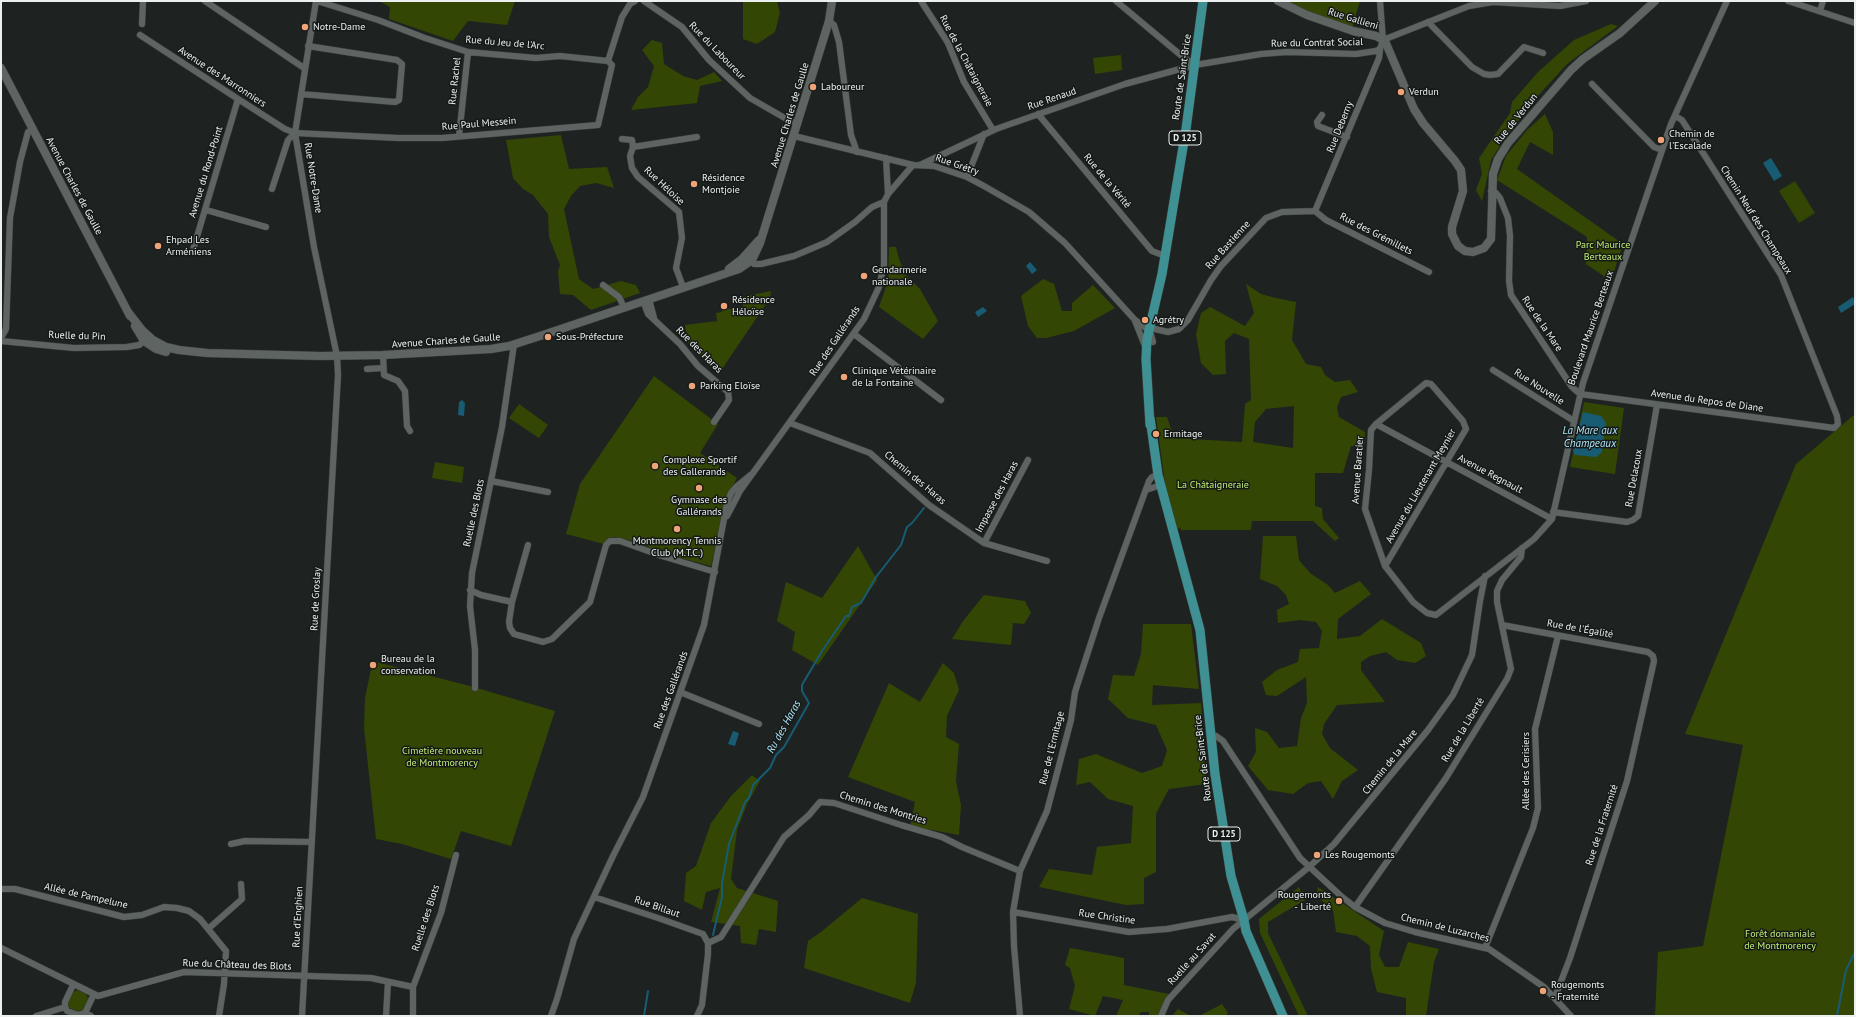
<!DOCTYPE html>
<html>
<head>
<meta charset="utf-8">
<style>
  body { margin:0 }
  #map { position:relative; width:1856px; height:1017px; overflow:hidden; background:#1e2322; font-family:"PT Sans",sans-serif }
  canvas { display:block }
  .frame { position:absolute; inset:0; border:2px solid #ecf0ee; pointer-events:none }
</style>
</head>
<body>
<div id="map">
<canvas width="1856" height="1017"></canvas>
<div class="frame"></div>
</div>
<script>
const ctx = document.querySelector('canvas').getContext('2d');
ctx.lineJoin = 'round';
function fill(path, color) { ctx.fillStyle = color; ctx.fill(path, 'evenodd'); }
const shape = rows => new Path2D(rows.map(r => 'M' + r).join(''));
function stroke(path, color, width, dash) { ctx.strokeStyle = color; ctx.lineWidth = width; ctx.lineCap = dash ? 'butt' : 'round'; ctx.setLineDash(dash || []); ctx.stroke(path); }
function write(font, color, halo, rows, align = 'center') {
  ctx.font = font + ' "PT Sans",sans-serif'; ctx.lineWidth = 3; ctx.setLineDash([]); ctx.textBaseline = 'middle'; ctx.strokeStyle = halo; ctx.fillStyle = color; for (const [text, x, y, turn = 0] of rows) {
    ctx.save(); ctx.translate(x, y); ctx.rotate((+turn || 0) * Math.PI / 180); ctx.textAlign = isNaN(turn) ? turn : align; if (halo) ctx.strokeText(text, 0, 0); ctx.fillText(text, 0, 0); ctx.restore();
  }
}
fill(shape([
  [379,1,515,1,507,25,468,21,453,41,389,19,390,7],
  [743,1,777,1,780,13,775,32,757,44,743,39],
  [1286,1,1360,1,1352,28,1310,13],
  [1611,24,1618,26,1567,64,1536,98,1505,138,1491,160,1482,201,1476,190,1482,174,1479,158,1510,113,1512,102,1538,72,1574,40],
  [652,40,662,43,664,64,683,76,697,80,714,72,722,81,700,86,697,103,631,110,638,97,648,87,654,66,642,50],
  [1121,55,1122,70,1095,74,1093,58],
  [1545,114,1553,132,1553,155,1530,142,1517,169,1623,244,1611,281,1586,264,1587,237,1497,180,1506,156,1527,130],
  [561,135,569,169,607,167,614,188,596,183,580,186,571,196,564,209,579,279,593,289,621,281,636,285,640,293,591,310,573,295,560,294,558,271,560,265,549,237,548,214,533,195,523,189,513,178,506,140],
  [1795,181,1815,213,1799,223,1779,191],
  [889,247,896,247,899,259,906,275,920,289,938,321,923,339,879,307,888,281],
  [1043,279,1054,284,1062,311,1072,311,1072,303,1093,285,1115,308,1074,331,1046,338,1037,338,1028,326,1021,296],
  [1246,284,1261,294,1276,298,1296,302,1292,340,1306,364,1321,367,1325,375,1335,382,1350,380,1358,392,1341,397,1337,408,1339,417,1365,432,1364,446,1351,446,1343,473,1315,473,1315,506,1322,508,1323,519,1339,538,1335,541,1313,521,1252,521,1251,530,1181,530,1180,528,1177,529,1165,484,1156,417,1167,417,1174,438,1242,442,1245,404,1251,400,1249,339,1234,333,1225,341,1226,374,1213,375,1201,363,1196,334,1201,313,1210,307,1245,326,1254,313],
  [1294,406,1293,448,1253,442,1255,422,1266,409],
  [771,291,770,298,718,375,688,342,685,325,717,321,716,313,722,312,722,310,743,307,742,297],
  [654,376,718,424,700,453,737,478,727,496,711,566,669,555,633,541,614,537,608,538,604,544,566,534,580,484],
  [1584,402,1624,408,1615,474,1570,467],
  [519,404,548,425,539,438,509,418],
  [1855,414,1855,1016,1655,1016,1658,952,1703,946,1743,745,1685,734,1796,464],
  [435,462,464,467,462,483,432,478],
  [1263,536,1296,536,1299,560,1310,573,1328,585,1335,593,1360,581,1371,594,1338,619,1337,639,1360,636,1382,619,1421,643,1426,656,1415,663,1397,660,1386,652,1370,656,1361,662,1361,670,1385,702,1337,705,1324,724,1322,734,1330,748,1358,770,1342,781,1333,799,1321,781,1308,783,1293,794,1268,790,1248,766,1256,752,1255,728,1267,732,1279,748,1297,746,1301,718,1307,703,1306,677,1277,696,1266,695,1262,682,1277,670,1298,662,1300,649,1319,648,1322,631,1316,622,1300,620,1278,623,1277,610,1289,604,1286,595,1277,586,1260,579],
  [858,546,877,580,818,665,792,650,795,632,777,621,786,582,822,598],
  [984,595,1025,601,1031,613,1024,624,1013,623,1011,645,952,639,963,621],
  [1143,624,1191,624,1199,689,1153,685,1152,705,1201,703,1207,784,1169,789,1164,798,1156,814,1156,872,1144,878,1144,904,1126,905,1039,887,1049,869,1092,875,1097,847,1131,843,1133,806,1108,799,1090,782,1076,785,1079,759,1096,754,1142,773,1162,766,1167,750,1156,725,1128,718,1108,699,1113,675,1134,676,1141,654],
  [376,662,470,686,555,711,511,846,461,831,451,859,402,844,376,839,364,728,365,698,371,669,375,669],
  [943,663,954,673,959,690,947,716,946,737,959,744,956,781,961,805,959,835,910,826,915,802,848,777,889,683,920,702],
  [752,775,760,781,747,804,737,830,731,879,737,888,778,901,776,932,759,929,756,945,741,943,740,926,711,922,720,888,706,892,702,910,684,901,686,873,696,866,711,823,731,796],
  [1299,887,1305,900,1268,922,1268,933,1308,1016,1299,1016,1260,933,1259,919],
  [1318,887,1384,931,1379,955,1385,967,1399,967,1408,942,1439,949,1434,962,1426,1016,1406,1016,1406,998,1377,992,1371,969,1370,946,1357,936,1336,932,1333,910,1316,896],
  [862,898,918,914,916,983,910,1003,804,968,808,941,821,932],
  [1070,948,1124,958,1124,985,1169,994,1157,1016,1149,1016,1149,1012,1141,1012,1138,1016,1116,1016,1123,1000,1103,996,1095,1016,1069,1009,1075,986,1070,968,1065,965],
  [78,990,86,993,88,999,83,1010,77,1011,69,1008,67,1003,73,992],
  [1222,1004,1228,1013,1226,1016,1199,1016],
  [1178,1009,1191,1016,1172,1016]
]), '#334604');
fill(shape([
  [1771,158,1782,176,1774,181,1763,163],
  [1030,262,1037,270,1032,274,1026,266],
  [1853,297,1855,304,1841,313,1838,307],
  [983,307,987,311,978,317,975,312],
  [462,400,465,403,464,416,458,415,459,402],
  [1583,412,1601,416,1606,423,1602,452,1596,457,1575,455,1573,451],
  [733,731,739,733,735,746,728,744]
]), '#185c74');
stroke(shape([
  [713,935,722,897,722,883,729,844,745,802,749,798,753,785,770,768,776,755,784,747,809,703,802,691,802,685,822,651,846,616,849,616,852,607,861,603,876,577,901,545,907,527,912,523,924,508],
  [644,1016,648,991],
  [1837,1016,1846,970,1855,952]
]), '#185c74', 2);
const street = shape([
  [205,1,304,68],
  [317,1,378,20,425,38,468,52,536,58,560,56,608,61,622,17,630,4,635,1],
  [644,1,682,27,709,60,750,98,783,117,798,124],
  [921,1,948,43,964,82,993,130],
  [1116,1,1183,57,1195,65],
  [1788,1,1855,23],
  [1820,11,1823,1],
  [829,21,834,25,839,42,851,135,857,152],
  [1428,22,1472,67,1484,74,1490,75,1498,74,1524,47,1543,53],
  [142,24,143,1],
  [140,35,238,99,285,129,295,133,398,138,442,138,598,125,612,65,608,61],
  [1383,40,1469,6,1493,2,1560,6,1586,1],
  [1592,84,1654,147,1662,150],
  [301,94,395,102,399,100,402,64,397,60,308,46],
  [1038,114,1152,251,1165,256],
  [1322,115,1317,122,1318,126,1347,137],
  [459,136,468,52],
  [794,136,913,165,934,166,967,177,984,186,1029,212,1065,243,1135,320,1150,331,1153,342],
  [622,139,632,140,633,147],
  [886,158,888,194],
  [920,165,996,129,1125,84,1195,65,1261,54,1287,52,1356,54,1376,51,1380,49,1383,40,1380,1],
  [967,177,984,134],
  [272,189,288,140,295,133],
  [1491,191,1496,193,1500,198,1508,218,1510,236,1509,281,1511,295,1572,387,1580,394,1834,428,1838,424,1837,416,1781,275,1682,120,1675,116],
  [206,210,266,227],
  [1315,211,1379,58,1380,50],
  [1315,211,1326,220,1429,272],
  [193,250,238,99],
  [747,259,754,264,761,264,794,256,827,242,855,222,872,207,884,202],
  [603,285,619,297,624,307],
  [683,287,676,268,682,238,679,212,638,177,632,168,630,156,633,147,697,137],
  [649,299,654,318],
  [643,301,648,314,680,344,698,366,728,392,729,400,714,422],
  [1135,321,1145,346],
  [1155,329,1168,332,1179,329,1188,320,1211,280,1221,266,1266,218,1282,212,1315,211],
  [854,334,941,400],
  [1,338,6,329,10,218,20,162,28,132,33,129],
  [1,341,74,348,127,347,139,345,147,339],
  [383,355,384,375,398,381,405,391,407,426,410,431],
  [367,369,383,368],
  [1493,370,1574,421],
  [790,423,870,453,929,505,984,543,1047,561],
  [1376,424,1552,519],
  [491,481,548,492],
  [1146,490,1161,485],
  [1553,512,1627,522,1633,520,1638,516,1657,405],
  [727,516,740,491,864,319,879,287,884,265,884,202,888,194,913,165],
  [984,543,1028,460],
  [1385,566,1466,429,1463,421,1431,384,1426,383,1376,424,1371,430,1369,470,1365,509,1385,566,1413,602,1427,613,1436,615,1534,539,1552,519,1583,383,1671,124,1727,1],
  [470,590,481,595,512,602,509,622,510,628,514,634,543,642,552,639,590,602,606,545,610,541,620,541,662,556,715,572],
  [512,602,528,545],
  [1502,625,1648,652,1653,656,1654,661,1627,781,1570,958,1555,997],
  [475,688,475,650,470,606,472,573,502,427,514,344],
  [680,692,759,724],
  [1211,735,1216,736,1223,741,1300,858,1341,896,1355,907,1385,923,1415,932,1489,949,1544,987,1571,1016],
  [231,844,245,841,312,842],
  [1,889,15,889,124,917,142,915,164,907,177,908,189,911,200,919,226,951,224,984,219,1016],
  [594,897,661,919,703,934,708,943,708,954,702,1005,697,1016],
  [1355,907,1446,778,1507,679,1511,669,1497,602,1497,591,1502,580,1521,557,1522,548],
  [1013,912,1129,932,1167,929,1232,917,1244,920],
  [208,929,242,899,241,884],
  [708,943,721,937,784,837,809,815,820,802,834,803,901,825,942,837,962,847,1020,871],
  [1,948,98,996,184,972,371,978,413,987],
  [1485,948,1533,828,1538,808,1535,729,1558,636],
  [65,1007,65,1002,73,985],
  [85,1013,94,994],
  [36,1016,65,1007,67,1011,78,1015,85,1013,91,1016],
  [302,1016,338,375,337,356,314,247,295,133,316,1],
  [386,1016,388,982],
  [413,1016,413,987,441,913,456,855],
  [551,1016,557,999,574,939,613,856,643,797,704,625,727,503,731,493,737,486,753,473],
  [1020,1016,1014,946,1013,912,1020,871,1047,811,1071,720,1075,692,1099,618,1149,481,1152,477,1158,475],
  [1161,1016,1168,1000,1233,929,1309,867,1334,844,1428,730,1453,695,1472,655,1480,601,1485,576]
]);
const secondary = shape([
  [1278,1,1307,15,1353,31,1376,36,1385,41,1414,109,1423,123,1455,161,1461,170,1463,191,1452,227,1452,234,1458,246,1465,251,1473,252,1484,248,1491,239,1493,174,1498,159,1508,143,1571,70,1583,59,1620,33,1655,1],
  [1,68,130,316],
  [729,269,742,259,759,240],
  [128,312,142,330,153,340,166,347,179,350,207,353,320,356,383,355,491,349,509,346,543,335,739,269,752,260,760,243,829,21,832,1],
  [135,326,144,341,156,349,166,352]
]);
const primary = shape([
  [1150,418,1158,475,1200,630,1215,774,1231,876,1244,920,1246,931,1283,1016],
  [1150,425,1146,359,1147,339,1162,274,1186,129,1203,1]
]);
stroke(street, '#3a3f3d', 7);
stroke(secondary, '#3a3f3d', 9);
stroke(primary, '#3a3f3d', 10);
stroke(street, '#5e6462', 6);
stroke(secondary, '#5e6462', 8);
stroke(primary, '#3f9093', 9);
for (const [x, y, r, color] of [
  [305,27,4,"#efa376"],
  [813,87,4,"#efa376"],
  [1401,92,4,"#efa376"],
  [1661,140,4,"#efa376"],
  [694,184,4,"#efa376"],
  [158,246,4,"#efa376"],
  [864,276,4,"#efa376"],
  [724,306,4,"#efa376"],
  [1145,320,4,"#efa376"],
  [548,337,4,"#efa376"],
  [844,377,4,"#efa376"],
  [692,386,4,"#efa376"],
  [1156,434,4,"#efa376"],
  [655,466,4,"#efa376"],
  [699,488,4,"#efa376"],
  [677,529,4,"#efa376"],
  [373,665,4,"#efa376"],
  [1317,855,4,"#efa376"],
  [1339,901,4,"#efa376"],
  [1543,991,4,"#efa376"]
]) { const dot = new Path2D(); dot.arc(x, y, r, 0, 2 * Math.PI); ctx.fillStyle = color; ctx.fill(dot); stroke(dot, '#151a18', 1.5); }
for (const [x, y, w] of [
  [1185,138,32],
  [1224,834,32]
]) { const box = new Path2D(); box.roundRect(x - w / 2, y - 7, w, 14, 3); ctx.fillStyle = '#151a18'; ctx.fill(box); stroke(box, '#ecf0ee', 1); }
write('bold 9px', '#ecf0ee', null, [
  ["D 125",1185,138],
  ["D 125",1224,834]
]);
write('10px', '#ecf0ee', '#151a18', [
  ["Rue Gallieni",1353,19,17],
  ["Rue du Jeu de l'Arc",505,43,5],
  ["Rue du Contrat Social",1317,43,-1],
  ["Rue du Laboureur",717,51,46],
  ["Rue de la Châtaigneraie",966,61,62],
  ["Avenue des Marronniers",222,77,33],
  ["Route de Saint-Brice",1182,77,-82],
  ["Rue Rachel",455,81,-84],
  ["Rue Renaud",1052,99,-19],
  ["Avenue Charles de Gaulle",790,115,-73],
  ["Rue de Verdun",1516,119,-51],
  ["Rue Paul Messein",479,124,-5],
  ["Rue Deberny",1340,127,-68],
  ["Rue Grétry",957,165,19],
  ["Avenue du Rond-Point",206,172,-73],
  ["Rue Notre-Dame",313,178,81],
  ["Rue de la Vérité",1107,181,50],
  ["Avenue Charles de Gaulle",74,186,62],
  ["Rue Héloise",664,186,43],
  ["Chemin Neuf des Champeaux",1756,220,58],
  ["Rue des Grémillets",1376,234,27],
  ["Rue Bastienne",1228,245,-48],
  ["Rue de la Mare",1542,324,56],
  ["Boulevard Maurice Berteaux",1591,328,-71],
  ["Ruelle du Pin",77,336,2],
  ["Avenue Charles de Gaulle",446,341,-4],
  ["Rue des Gallérands",835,341,-56],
  ["Rue des Haras",699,350,45],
  ["Rue Nouvelle",1539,387,33],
  ["Avenue du Repos de Diane",1707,401,8],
  ["Avenue Baratier",1358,470,-86],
  ["Avenue Regnault",1490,474,28],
  ["Chemin des Haras",915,478,40],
  ["Rue Delacoux",1634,478,-80],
  ["Avenue du Lieutenant Meynier",1421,486,-60],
  ["Impasse des Haras",997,497,-62],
  ["Ruelle des Blots",474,513,-78],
  ["Rue de Groslay",316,599,-87],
  ["Rue de l'Égalité",1580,629,10],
  ["Rue des Gallérands",671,690,-70],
  ["Rue de la Liberté",1463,730,-59],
  ["Rue de l'Ermitage",1052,748,-76],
  ["Route de Saint-Brice",1203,758,-97],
  ["Chemin de la Mare",1390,762,-51],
  ["Allée des Cerisiers",1526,771,-90],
  ["Chemin des Montries",883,808,17],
  ["Rue de la Fraternité",1602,825,-72],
  ["Allée de Pampelune",86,896,13],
  ["Rue Billaut",657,907,19],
  ["Rue d'Enghien",298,917,-87],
  ["Rue Christine",1107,917,8],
  ["Ruelle des Blots",426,918,-72],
  ["Chemin de Luzarches",1445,928,14],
  ["Ruelle au Savat",1192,959,-48],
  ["Rue du Château des Blots",237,965,2]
]);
write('10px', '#ecf0ee', '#151a18', [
  ["Notre-Dame",313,27],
  ["Laboureur",821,87],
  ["Verdun",1409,92],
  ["Chemin de",1669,134],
  ["l'Escalade",1669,146],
  ["Résidence",702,178],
  ["Montjoie",702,190],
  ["Ehpad Les",166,240],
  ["Arméniens",166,252],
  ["Gendarmerie",872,270],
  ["nationale",872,282],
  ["Résidence",732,300],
  ["Héloïse",732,312],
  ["Agrétry",1153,320],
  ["Sous-Préfecture",556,337],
  ["Clinique Vétérinaire",852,371],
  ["de la Fontaine",852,383],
  ["Parking Eloïse",700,386],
  ["Ermitage",1164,434],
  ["Complexe Sportif",663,460],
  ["des Gallerands",663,472],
  ["Gymnase des",699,500,"center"],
  ["Gallérands",699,512,"center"],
  ["Montmorency Tennis",677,541,"center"],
  ["Club (M.T.C.)",677,553,"center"],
  ["Bureau de la",381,659],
  ["conservation",381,671],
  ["Les Rougemonts",1325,855],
  ["Rougemonts",1331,895,"right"],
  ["- Liberté",1331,907,"right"],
  ["Rougemonts",1551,985],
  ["- Fraternité",1551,997]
], 'left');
write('10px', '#c0ec74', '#151a18', [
  ["Parc Maurice",1603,245],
  ["Berteaux",1603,257],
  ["La Châtaigneraie",1213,485],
  ["Cimetière nouveau",442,751],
  ["de Montmorency",442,763],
  ["Forêt domaniale",1780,934],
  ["de Montmorency",1780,946]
]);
write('italic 11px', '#aee3f9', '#151a18', [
  ["La Mare aux",1590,431],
  ["Champeaux",1590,444],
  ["Ru des Haras",784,727,-61]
]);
</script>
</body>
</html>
